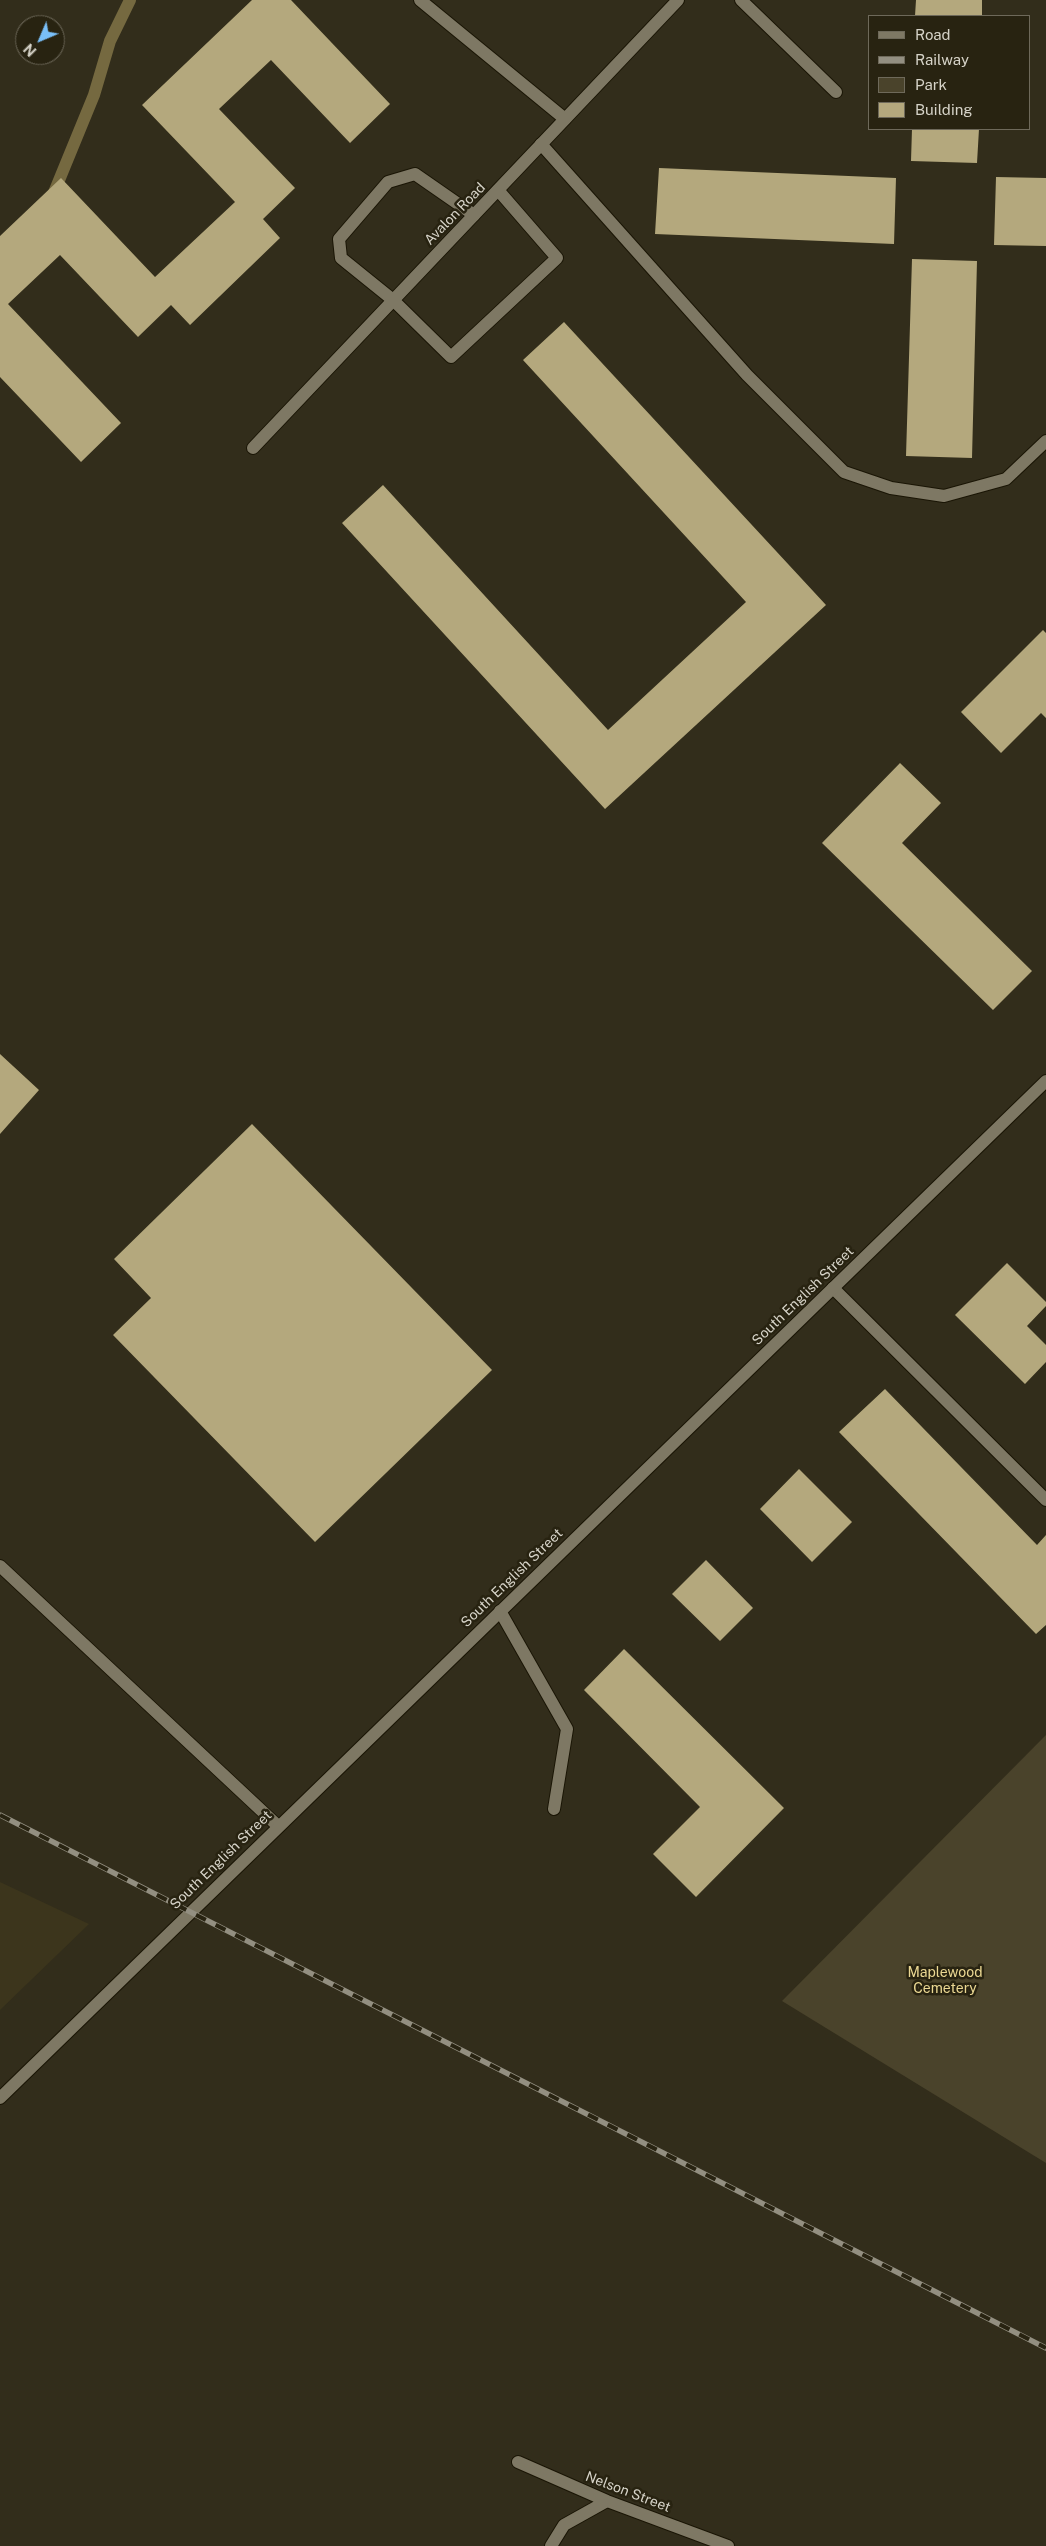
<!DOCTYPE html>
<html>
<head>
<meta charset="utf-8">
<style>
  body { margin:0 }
  #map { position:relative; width:1046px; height:2546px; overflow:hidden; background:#322d1b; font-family:"Public Sans",sans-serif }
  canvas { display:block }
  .legend { position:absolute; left:868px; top:15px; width:162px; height:115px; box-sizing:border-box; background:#282311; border:1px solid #6e695a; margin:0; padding:6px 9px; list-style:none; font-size:15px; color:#d6d3c8 }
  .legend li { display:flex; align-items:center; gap:10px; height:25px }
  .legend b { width:25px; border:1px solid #6e695a }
  .north { position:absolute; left:15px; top:15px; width:50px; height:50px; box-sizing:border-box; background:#282311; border:1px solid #6e695a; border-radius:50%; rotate:225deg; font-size:14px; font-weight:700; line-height:20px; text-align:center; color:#d6d3c8 }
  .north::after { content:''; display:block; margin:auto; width:18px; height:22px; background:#79bff8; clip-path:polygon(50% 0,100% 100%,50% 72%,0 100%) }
</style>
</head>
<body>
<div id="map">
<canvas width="1046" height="2546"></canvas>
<ul class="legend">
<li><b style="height:6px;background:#7e7864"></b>Road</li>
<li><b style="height:6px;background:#938f81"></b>Railway</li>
<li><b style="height:14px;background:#4a432b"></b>Park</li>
<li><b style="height:14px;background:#b4a87d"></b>Building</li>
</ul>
<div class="north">N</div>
</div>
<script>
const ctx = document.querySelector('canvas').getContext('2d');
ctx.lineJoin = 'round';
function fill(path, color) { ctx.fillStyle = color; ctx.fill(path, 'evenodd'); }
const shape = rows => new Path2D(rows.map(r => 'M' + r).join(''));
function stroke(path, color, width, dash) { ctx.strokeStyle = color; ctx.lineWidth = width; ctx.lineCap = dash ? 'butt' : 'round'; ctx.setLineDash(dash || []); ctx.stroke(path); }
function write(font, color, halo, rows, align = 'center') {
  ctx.font = font + ' "Public Sans",sans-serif'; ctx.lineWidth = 5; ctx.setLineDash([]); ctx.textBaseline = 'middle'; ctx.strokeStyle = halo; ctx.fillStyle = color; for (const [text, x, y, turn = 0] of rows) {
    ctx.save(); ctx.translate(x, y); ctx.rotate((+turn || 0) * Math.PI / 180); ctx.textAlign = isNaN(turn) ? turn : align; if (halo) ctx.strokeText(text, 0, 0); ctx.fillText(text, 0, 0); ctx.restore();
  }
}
fill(shape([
  [0,1882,89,1924,0,2010]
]), '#3c351c');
fill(shape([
  [1046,1735,1046,2163,782,2001]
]), '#4a432b');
stroke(shape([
  [53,195,94,95,110,41,130,0]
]), '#756940', 12);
fill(shape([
  [252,0,291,0,390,104,350,143,271,60,219,109,295,188,263,219,280,238,190,325,171,305,138,337,60,255,8,304,121,423,81,462,0,377,0,236,61,178,155,277,235,202,142,105],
  [916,0,982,0,982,16,915,16],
  [912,129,979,129,977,163,911,161],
  [659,168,896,178,894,244,655,234],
  [996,177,1046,178,1046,246,994,245],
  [912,259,977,261,972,458,906,456],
  [564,322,826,605,605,809,342,523,383,485,608,730,746,602,523,360],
  [1043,630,1046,633,1046,718,1041,713,1001,753,961,712],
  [900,763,941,803,902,843,1032,971,993,1010,822,843],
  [0,1054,39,1090,0,1134],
  [252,1124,492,1370,315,1542,113,1335,151,1298,114,1259],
  [1007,1263,1046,1302,1046,1306,1027,1326,1046,1345,1046,1362,1025,1384,955,1315],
  [885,1389,1037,1545,1046,1535,1046,1625,1036,1634,839,1432],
  [799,1469,852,1522,812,1562,760,1509],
  [706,1560,753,1608,720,1641,672,1594],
  [624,1649,784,1808,696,1897,653,1854,700,1807,584,1690]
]), '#b4a87d');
const service = shape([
  [420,0,565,119],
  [741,0,836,92],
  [541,144,747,375,844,472,891,488,944,496,1006,479,1046,441],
  [474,215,415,174,388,182,339,239,341,258,393,300,451,357,557,258,498,190],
  [833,1288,1046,1500],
  [0,1566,278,1826],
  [500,1611,567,1729,554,1809]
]);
const minor = shape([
  [253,448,678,0],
  [518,2462,607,2501,728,2546],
  [551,2546,564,2525,607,2501]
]);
const tertiary = shape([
  [0,2098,1046,1081]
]);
stroke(service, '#1a1505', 14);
stroke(minor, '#1a1505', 14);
stroke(tertiary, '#1a1505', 14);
stroke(service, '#7e7864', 12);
stroke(minor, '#7e7864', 12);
stroke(tertiary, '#7e7864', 12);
const rail = shape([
  [0,1815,1046,2348]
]);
stroke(rail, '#938f81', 5.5);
stroke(rail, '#282311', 4, [11]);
write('14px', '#d6d3c8', '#282311', [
  ["Avalon Road",455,214,-46],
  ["South English Street",803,1296,-44],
  ["South English Street",512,1578,-44],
  ["South English Street",221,1860,-44],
  ["Nelson Street",628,2492,21]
]);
write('14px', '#ebd893', '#282311', [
  ["Maplewood",945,1973],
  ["Cemetery",945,1989]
]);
</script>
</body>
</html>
